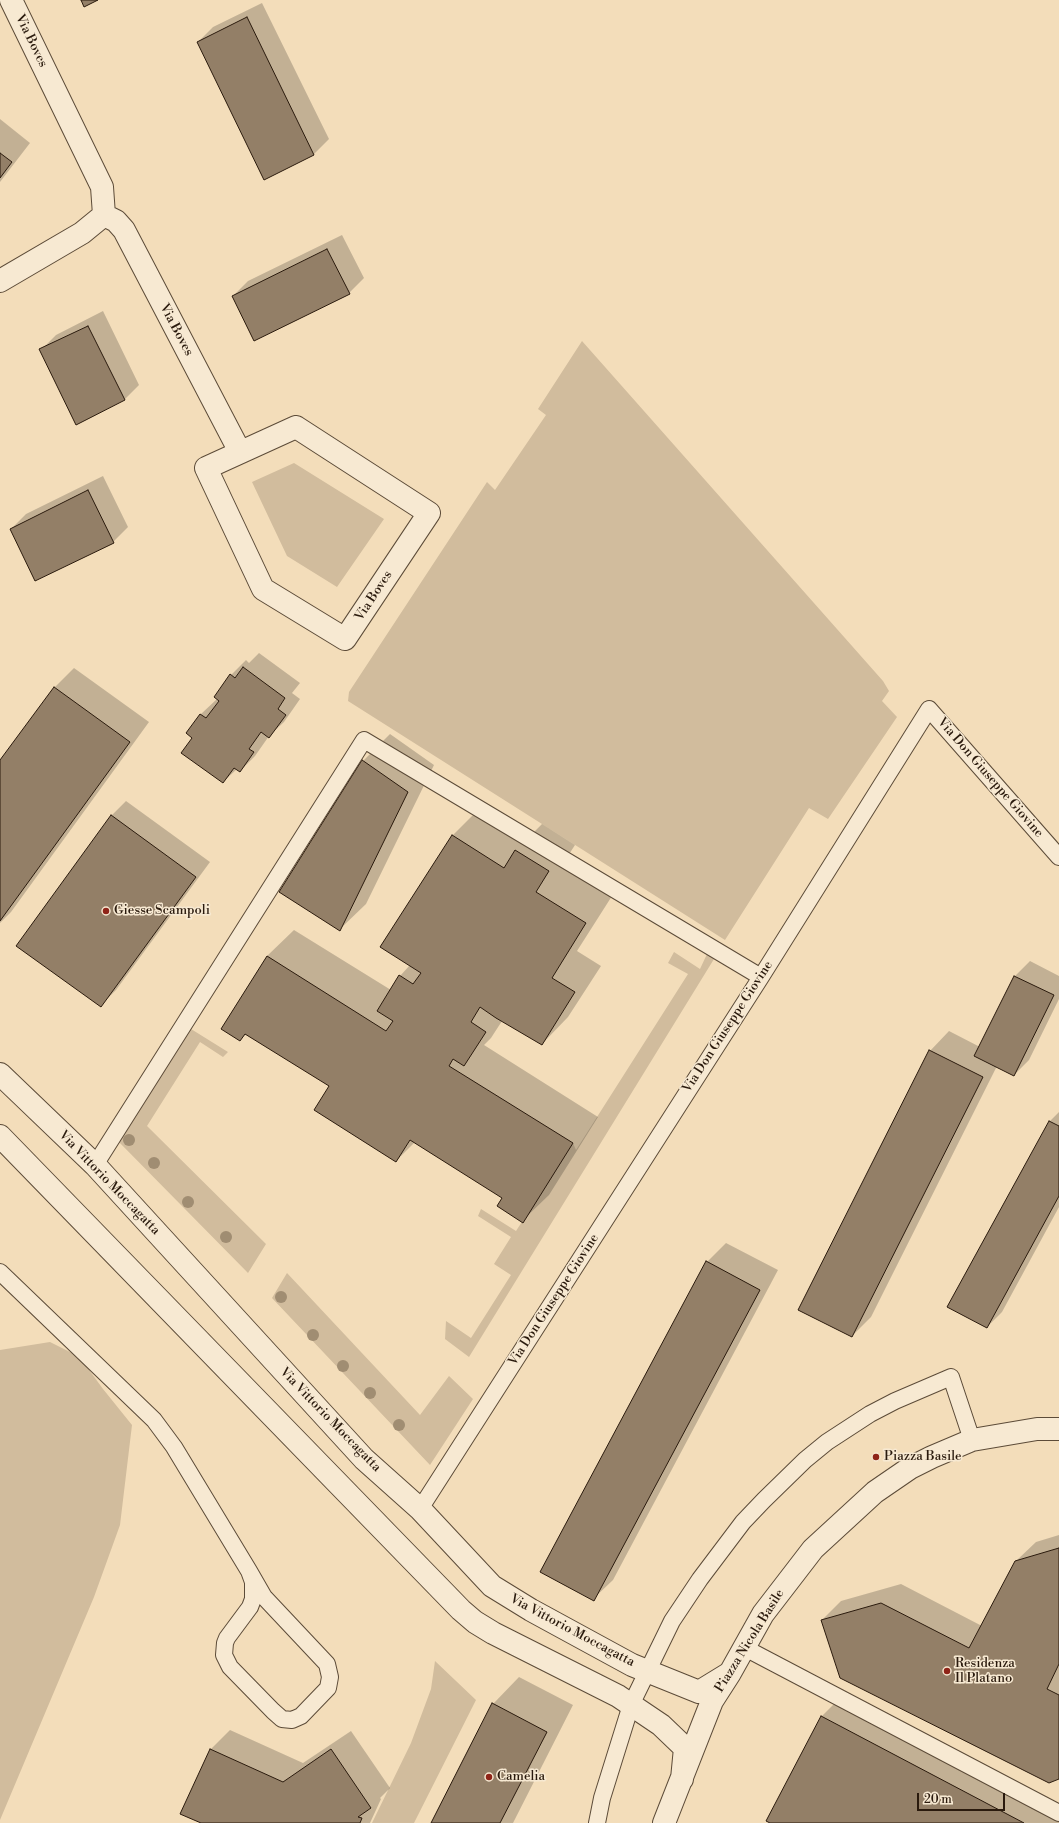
<!DOCTYPE html>
<html>
<head>
<meta charset="utf-8">
<style>
  body { margin:0 }
  #map { position:relative; width:1059px; height:1823px; overflow:hidden; background:#f3ddba; font-family:"Libre Bodoni",serif }
  canvas { display:block }
  .scale { position:absolute; left:917px; top:1793px; width:88px; height:18px; box-sizing:border-box; border:2px solid #2a1a0d; border-top:0; padding-left:5px; font-size:12px; line-height:14px; white-space:nowrap; color:#2a1a0d; -webkit-text-stroke:3px #f7e9d2; paint-order:stroke }
</style>
</head>
<body>
<div id="map">
<canvas width="1059" height="1823"></canvas>
<div class="scale">20 m</div>
</div>
<script>
const ctx = document.querySelector('canvas').getContext('2d');
ctx.lineJoin = 'round';
function fill(path, color) { ctx.fillStyle = color; ctx.fill(path, 'evenodd'); }
const shape = rows => new Path2D(rows.map(r => 'M' + r).join(''));
function stroke(path, color, width, dash) { ctx.strokeStyle = color; ctx.lineWidth = width; ctx.lineCap = dash ? 'butt' : 'round'; ctx.setLineDash(dash || []); ctx.stroke(path); }
function write(font, color, halo, rows, align = 'center') {
  ctx.font = font + ' "Libre Bodoni",serif'; ctx.lineWidth = 3; ctx.setLineDash([]); ctx.textBaseline = 'middle'; ctx.strokeStyle = halo; ctx.fillStyle = color; for (const [text, x, y, turn = 0] of rows) {
    ctx.save(); ctx.translate(x, y); ctx.rotate((+turn || 0) * Math.PI / 180); ctx.textAlign = isNaN(turn) ? turn : align; if (halo) ctx.strokeText(text, 0, 0); ctx.fillText(text, 0, 0); ctx.restore();
  }
}
fill(shape([
  [582,341,883,681,889,691,882,701,897,717,828,819,809,808,725,940,348,701,349,692,487,482,495,490,546,415,538,409],
  [294,463,384,519,337,587,287,556,252,482],
  [674,952,700,969,707,954,714,959,469,1357,445,1339,446,1321,471,1338,511,1275,494,1264,511,1237,478,1216,481,1209,516,1231,573,1143,576,1150,688,974,668,963],
  [191,1029,228,1052,223,1057,200,1042,147,1126,266,1244,248,1273,116,1139],
  [287,1273,420,1415,449,1376,473,1399,430,1465,272,1298],
  [50,1342,74,1354,84,1363,103,1389,132,1425,120,1525,94,1597,0,1820,0,1350],
  [435,1661,476,1700,414,1823,372,1823,411,1743,431,1689]
]), '#d1bc9d');
fill(shape([
  [262,3,329,139,314,154,265,178,198,42,213,27],
  [0,119,30,143,0,182],
  [342,235,364,278,349,293,233,296,248,281],
  [103,311,139,385,124,400,41,350,56,335],
  [103,476,128,527,113,542,11,529,26,514],
  [259,653,300,683,292,693,300,699,284,722,269,736,255,756,240,771,237,769,223,782,194,738,188,733,201,714,217,699,231,675,246,660,249,663],
  [74,668,149,722,11,912,0,923,0,762,55,687],
  [390,734,434,765,366,904,339,930,363,761],
  [126,801,210,862,116,990,101,1005,111,816],
  [479,809,527,839,542,824,575,845,562,865,612,896,577,951,601,966,568,1017,542,1044,502,1021,491,1038,484,1045,598,1117,549,1195,522,1221,503,1198,415,1142,396,1161,330,1086,246,1034,240,1040,222,1028,267,956,294,930,391,990,400,976,410,965,452,836],
  [1030,961,1059,976,1059,999,1029,1060,1014,1075,997,1066,871,1317,852,1336,930,1051,949,1031,980,1047,1015,976],
  [1059,1112,1059,1207,1002,1312,987,1327,949,1306,1050,1121],
  [726,1243,778,1270,613,1580,593,1599,707,1262],
  [1059,1535,1059,1778,822,1620,841,1601,901,1584,982,1626,1016,1561,1036,1542],
  [519,1677,573,1705,513,1823,432,1823,493,1704],
  [841,1697,1059,1812,1059,1823,772,1823,767,1820,822,1716],
  [230,1730,303,1763,351,1731,390,1788,380,1798,381,1799,370,1823,203,1823,181,1813,211,1749]
]), '#0003');
const building = shape([
  [81,0,98,0,84,7,81,0],
  [247,17,314,155,264,180,197,42,247,17],
  [0,153,12,162,0,178,0,153],
  [327,249,350,294,254,341,232,296,327,249],
  [88,326,125,400,76,425,39,349,88,326],
  [88,490,114,543,35,581,10,529,88,490],
  [243,667,285,698,278,709,286,715,269,738,261,732,249,749,254,752,240,772,234,768,223,783,181,753,192,738,186,733,200,714,206,718,219,701,214,697,230,674,235,678,243,667],
  [54,687,130,742,0,921,0,760,54,687],
  [362,760,408,792,340,931,279,892,362,760],
  [111,815,196,877,101,1007,16,946,111,815],
  [452,835,504,868,515,850,549,871,536,892,586,923,552,978,575,992,542,1045,496,1018,480,1007,471,1022,486,1032,464,1066,453,1059,449,1066,573,1143,523,1223,497,1206,502,1198,410,1140,396,1162,314,1110,329,1086,245,1034,240,1041,221,1029,267,956,386,1031,393,1021,377,1011,399,975,413,984,421,973,380,947,452,835],
  [1014,976,1054,995,1014,1076,974,1056,1014,976],
  [929,1050,983,1077,852,1337,798,1310,929,1050],
  [1049,1121,1059,1126,1059,1196,987,1328,947,1307,1049,1121],
  [706,1261,760,1290,594,1601,540,1572,706,1261],
  [1059,1548,1059,1664,1047,1689,1059,1695,1059,1779,1049,1783,840,1678,821,1620,881,1603,969,1648,1015,1561,1059,1548],
  [492,1703,547,1732,500,1823,431,1823,492,1703],
  [821,1716,1024,1823,770,1823,766,1821,821,1716],
  [210,1749,283,1782,331,1749,371,1808,358,1817,362,1818,360,1823,201,1823,180,1814,210,1749]
]);
fill(building, '#937f67');
stroke(building, '#2a1a0d', 1);
const lane = shape([
  [95,1165,364,740,761,977],
  [0,1272,154,1420,174,1447,249,1571,264,1597,327,1664,330,1677,328,1688,301,1716,292,1720,282,1719,273,1711,230,1667,224,1655,225,1643,227,1638,250,1607,253,1599,253,1582,249,1571],
  [420,1509,761,977,929,709,1059,857],
  [743,1647,1059,1813],
  [597,1823,602,1798,631,1705,672,1621,700,1579,743,1522,764,1500,805,1460,827,1442,870,1414,895,1401,951,1377,972,1440]
]);
const street = shape([
  [104,215,116,221,124,230,240,452],
  [0,281,82,233,104,215,102,187,11,0],
  [296,427,429,513,345,639,263,589,206,468,296,427],
  [0,1074,95,1165,364,1459,420,1509,492,1586,531,1610,632,1665,699,1692,730,1673],
  [0,1136,461,1610,475,1622,493,1633,618,1696,661,1725,685,1748,682,1779],
  [664,1823,712,1701,730,1673,763,1614,813,1549,875,1492,910,1468,932,1457,972,1440,1037,1429,1059,1429]
]);
stroke(lane, '#5c4b38', 18);
stroke(street, '#5c4b38', 24);
stroke(lane, '#f7e9d2', 16);
stroke(street, '#f7e9d2', 22);
ctx.fillStyle = '#a08d72';
for (const [x, y] of [
  [129,1140],
  [154,1163],
  [188,1202],
  [226,1237],
  [281,1297],
  [313,1335],
  [343,1366],
  [370,1393],
  [399,1425]
]) { ctx.beginPath(); ctx.arc(x, y, 6, 0, 2 * Math.PI); ctx.fill(); }
for (const [x, y, r, color] of [
  [106,911,4,"#8f2418"],
  [876,1457,4,"#8f2418"],
  [947,1671,4,"#8f2418"],
  [489,1777,4,"#8f2418"]
]) { const dot = new Path2D(); dot.arc(x, y, r, 0, 2 * Math.PI); ctx.fillStyle = color; ctx.fill(dot); stroke(dot, '#f7e9d2', 1.5); }
write('13px', '#2a1a0d', '#f7e9d2', [
  ["Via Boves",31,41,64],
  ["Via Boves",176,330,62],
  ["Via Boves",374,596,-57],
  ["Via Don Giuseppe Giovine",990,778,49],
  ["Via Don Giuseppe Giovine",728,1027,-57],
  ["Via Vittorio Moccagatta",109,1183,46],
  ["Via Don Giuseppe Giovine",554,1300,-57],
  ["Via Vittorio Moccagatta",330,1420,46],
  ["Via Vittorio Moccagatta",572,1631,28],
  ["Piazza Nicola Basile",750,1641,-58]
]);
write('13px', '#2a1a0d', '#f7e9d2', [
  ["Giesse Scampoli",114,911],
  ["Piazza Basile",884,1457],
  ["Residenza",955,1664],
  ["Il Platano",955,1679],
  ["Camelia",497,1777]
], 'left');
</script>
</body>
</html>
